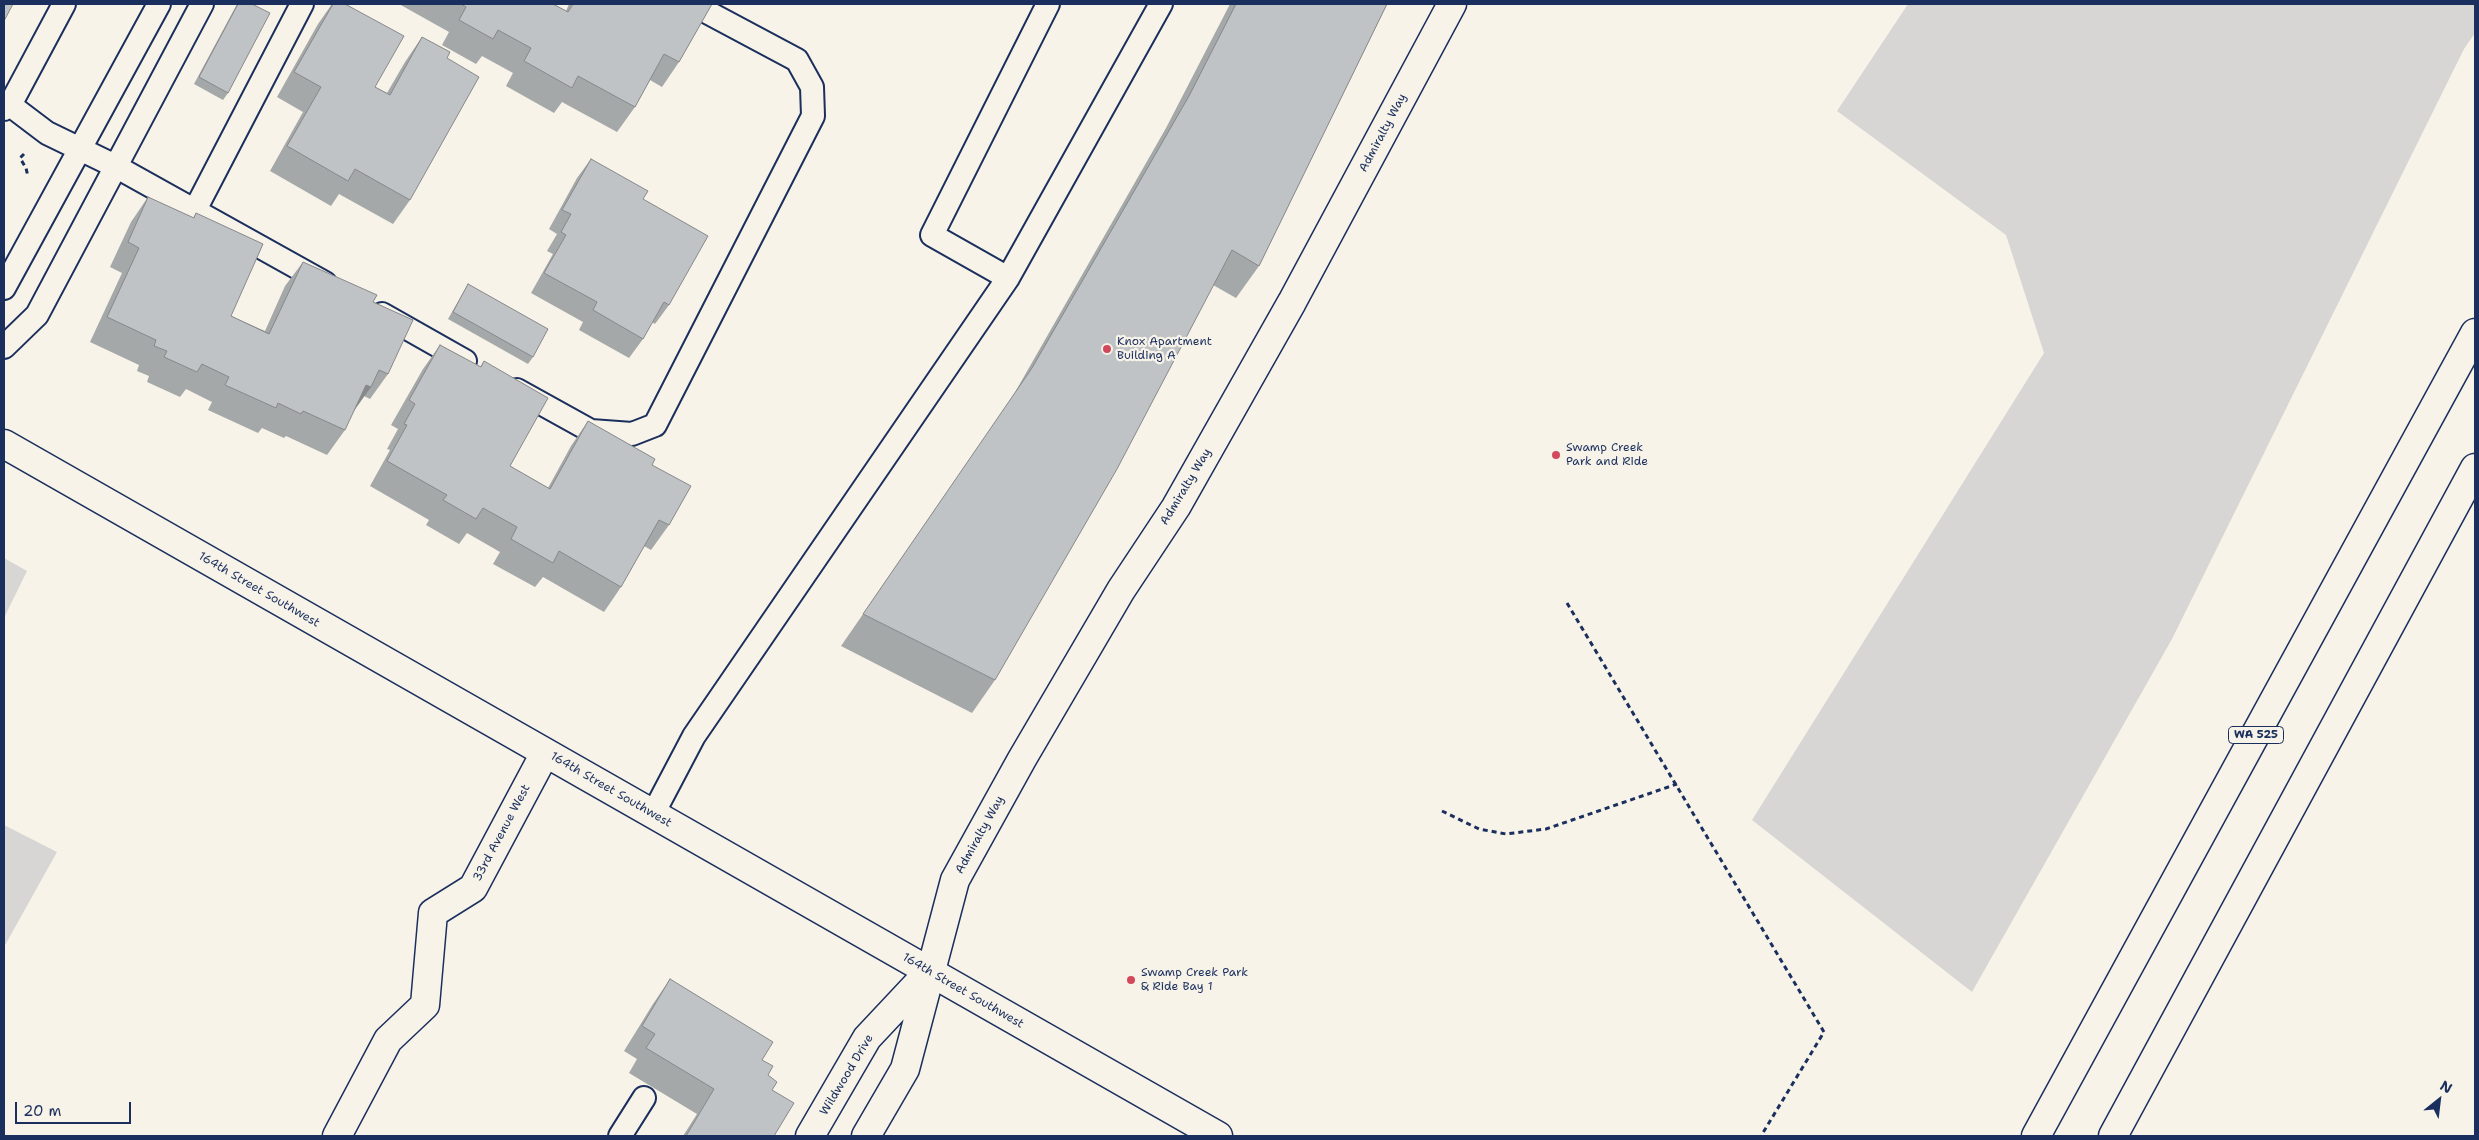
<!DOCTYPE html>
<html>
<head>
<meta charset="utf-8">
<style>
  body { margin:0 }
  #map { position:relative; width:2479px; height:1140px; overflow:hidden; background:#f7f3e8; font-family:"Shantell Sans",sans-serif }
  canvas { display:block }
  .frame { position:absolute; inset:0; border:5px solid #1b2f5e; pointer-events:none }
  .north { position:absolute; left:2414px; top:1075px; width:50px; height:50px; -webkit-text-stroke:4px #f7f3e8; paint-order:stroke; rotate:29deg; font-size:14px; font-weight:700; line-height:20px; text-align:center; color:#1b2f5e }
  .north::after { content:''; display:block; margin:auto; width:18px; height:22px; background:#1b2f5e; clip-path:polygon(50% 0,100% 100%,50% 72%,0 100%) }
  .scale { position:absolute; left:15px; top:1102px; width:116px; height:22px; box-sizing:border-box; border:2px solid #1b2f5e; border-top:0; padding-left:6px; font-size:15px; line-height:18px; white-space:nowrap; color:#1b2f5e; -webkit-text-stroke:4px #f7f3e8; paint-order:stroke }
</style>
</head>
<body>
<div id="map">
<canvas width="2479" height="1140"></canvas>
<div class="frame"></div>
<div class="north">N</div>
<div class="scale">20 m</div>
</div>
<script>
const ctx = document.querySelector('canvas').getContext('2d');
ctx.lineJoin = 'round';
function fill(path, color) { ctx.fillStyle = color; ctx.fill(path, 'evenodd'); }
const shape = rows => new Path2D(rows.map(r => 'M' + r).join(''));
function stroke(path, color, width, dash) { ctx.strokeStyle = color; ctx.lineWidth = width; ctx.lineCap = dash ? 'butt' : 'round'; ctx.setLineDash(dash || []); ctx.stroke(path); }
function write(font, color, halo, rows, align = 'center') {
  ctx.font = font + ' "Shantell Sans",sans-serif'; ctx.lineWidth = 4.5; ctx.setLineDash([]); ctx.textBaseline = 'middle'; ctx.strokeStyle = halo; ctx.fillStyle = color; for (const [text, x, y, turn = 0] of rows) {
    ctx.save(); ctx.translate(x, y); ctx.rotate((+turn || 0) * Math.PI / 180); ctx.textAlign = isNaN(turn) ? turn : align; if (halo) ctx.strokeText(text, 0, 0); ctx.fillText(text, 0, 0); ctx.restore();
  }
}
fill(shape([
  [1908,4,2475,4,2475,33,2464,49,2172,639,1972,992,1752,820,2044,353,2006,235,1837,111],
  [4,558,27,571,4,618],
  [4,825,57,852,4,947]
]), '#d7d6d4');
const service = shape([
  [10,105,47,133,115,166,325,283],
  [4,109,10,105,64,4],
  [195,210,302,4],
  [1008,278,932,235,1048,4],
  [4,288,159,4],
  [382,314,465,361],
  [4,347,37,315,202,4],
  [517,390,591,431,632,434,655,425,813,116,812,87,797,60,692,4],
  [653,814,694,736,1008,278,1161,4],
  [620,1136,644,1098]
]);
const minor = shape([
  [337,1136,388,1040,425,1005,433,913,473,888,545,753],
  [810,1136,867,1038,928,973],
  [866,1136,905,1069,955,880,1022,759,1121,590,1176,507,1292,302,1452,4]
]);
const secondary = shape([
  [4,444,1218,1136]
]);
const motorway = shape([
  [2036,1136,2475,333],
  [2113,1136,2475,468]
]);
stroke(service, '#1b2f5e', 26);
stroke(minor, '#1b2f5e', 31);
stroke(secondary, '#1b2f5e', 31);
stroke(motorway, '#1b2f5e', 31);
stroke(shape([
  [24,154,20,158,26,168,28,177],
  [1567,603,1824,1032,1761,1136],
  [1442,811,1479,829,1506,834,1546,829,1677,784]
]), '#1b2f5e', 3, [5, 4]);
stroke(service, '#f7f3e8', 22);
stroke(minor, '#f7f3e8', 28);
stroke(secondary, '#f7f3e8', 28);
stroke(motorway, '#f7f3e8', 28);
fill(shape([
  [237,4,252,4,228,93,223,100,194,84],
  [332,4,345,4,375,87,387,93,405,62,422,37,447,58,410,200,393,224,339,194,331,206,270,171,303,112,277,97,318,24],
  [399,4,553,4,566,11,569,4,712,4,679,62,662,87,650,80,635,107,617,132,562,102,554,113,506,86,513,73,482,56,476,64,442,45,449,32],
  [1230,4,1387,4,1259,266,1236,298,1213,285,995,680,972,713,841,646,1010,401,1166,128],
  [591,159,643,199,669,305,655,324,652,322,643,339,629,358,579,330,583,322,531,293,553,254,547,251,557,234,549,229,577,178],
  [148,197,193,218,196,213,231,316,265,331,285,286,303,262,373,302,388,374,370,399,364,396,353,412,345,430,327,455,286,436,284,438,262,428,258,433,208,410,212,402,186,389,180,397,147,382,149,376,137,371,139,365,90,342,122,273,110,267,131,222],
  [468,284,533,357,528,364,448,319],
  [440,345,480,367,484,361,510,466,548,488,571,446,588,421,652,465,669,525,651,550,644,546,621,587,604,612,543,577,535,587,493,564,500,552,467,533,459,544,426,525,429,520,370,486,390,450,387,449,398,429,391,425,423,369],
  [670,979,762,1060,772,1090,774,1136,683,1136,697,1114,629,1073,637,1059,624,1051,653,1004]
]), '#a5a8a9');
fill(shape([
  [366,385,371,387,353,412]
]), '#86888a');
const building = shape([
  [4,4,13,4,4,21,4,4],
  [238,4,252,4,270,13,228,93,199,77,238,4],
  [333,4,345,4,404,36,375,87,390,95,422,37,450,52,447,58,479,77,410,200,355,169,348,181,287,146,321,87,294,72,333,4],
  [461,4,553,4,568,12,573,4,712,4,679,62,664,54,635,107,578,76,572,88,524,61,531,48,498,30,493,39,459,20,466,7,461,4],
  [1236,4,1387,4,1259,266,1232,250,1117,469,995,680,863,614,1032,368,1189,96,1236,4],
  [591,159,648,191,643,199,708,236,669,305,664,302,643,339,593,310,597,302,544,273,566,235,561,232,571,214,562,210,591,159],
  [148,197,194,218,196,213,263,244,231,316,269,334,303,262,377,295,373,302,413,320,388,374,379,370,371,387,366,385,345,430,303,411,301,414,278,403,276,408,225,385,229,377,202,364,197,372,164,357,167,351,154,346,156,340,107,317,139,248,128,242,148,197],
  [468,284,548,329,533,357,453,312,468,284],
  [440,345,481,367,484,361,548,398,510,466,550,489,588,421,655,459,652,465,691,486,669,525,659,520,621,587,559,551,553,563,511,539,517,527,483,508,476,519,443,500,447,495,387,461,407,425,404,424,415,404,409,400,440,345],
  [670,979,773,1042,762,1060,773,1066,768,1075,777,1082,772,1090,794,1103,774,1136,686,1136,714,1089,646,1048,655,1034,642,1026,670,979]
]);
fill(building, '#c0c3c5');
stroke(building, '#86888a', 1);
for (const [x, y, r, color] of [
  [1107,349,5,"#d1495b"],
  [1556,455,5,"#d1495b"],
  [1131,980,5,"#d1495b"]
]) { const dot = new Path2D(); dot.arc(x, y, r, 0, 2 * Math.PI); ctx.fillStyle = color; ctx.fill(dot); stroke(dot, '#f7f3e8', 2); }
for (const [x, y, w] of [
  [2256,735,55]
]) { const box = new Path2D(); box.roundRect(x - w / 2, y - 8.5, w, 17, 4); ctx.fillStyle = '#f7f3e8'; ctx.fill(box); stroke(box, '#1b2f5e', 1); }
write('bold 11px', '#1b2f5e', null, [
  ["WA 525",2256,735]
]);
write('12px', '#1b2f5e', '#f7f3e8', [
  ["Admiralty Way",1383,133,-62],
  ["Admiralty Way",1186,487,-59],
  ["164th Street Southwest",259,590,30],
  ["164th Street Southwest",611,790,30],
  ["33rd Avenue West",502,833,-62],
  ["Admiralty Way",980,835,-61],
  ["164th Street Southwest",963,991,30],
  ["Wildwood Drive",847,1075,-59]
]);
write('12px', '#1b2f5e', '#f7f3e8', [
  ["Knox Apartment",1117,342],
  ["Building A",1117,356],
  ["Swamp Creek",1566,448],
  ["Park and Ride",1566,462],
  ["Swamp Creek Park",1141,973],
  ["& Ride Bay 1",1141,987]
], 'left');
</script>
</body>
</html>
